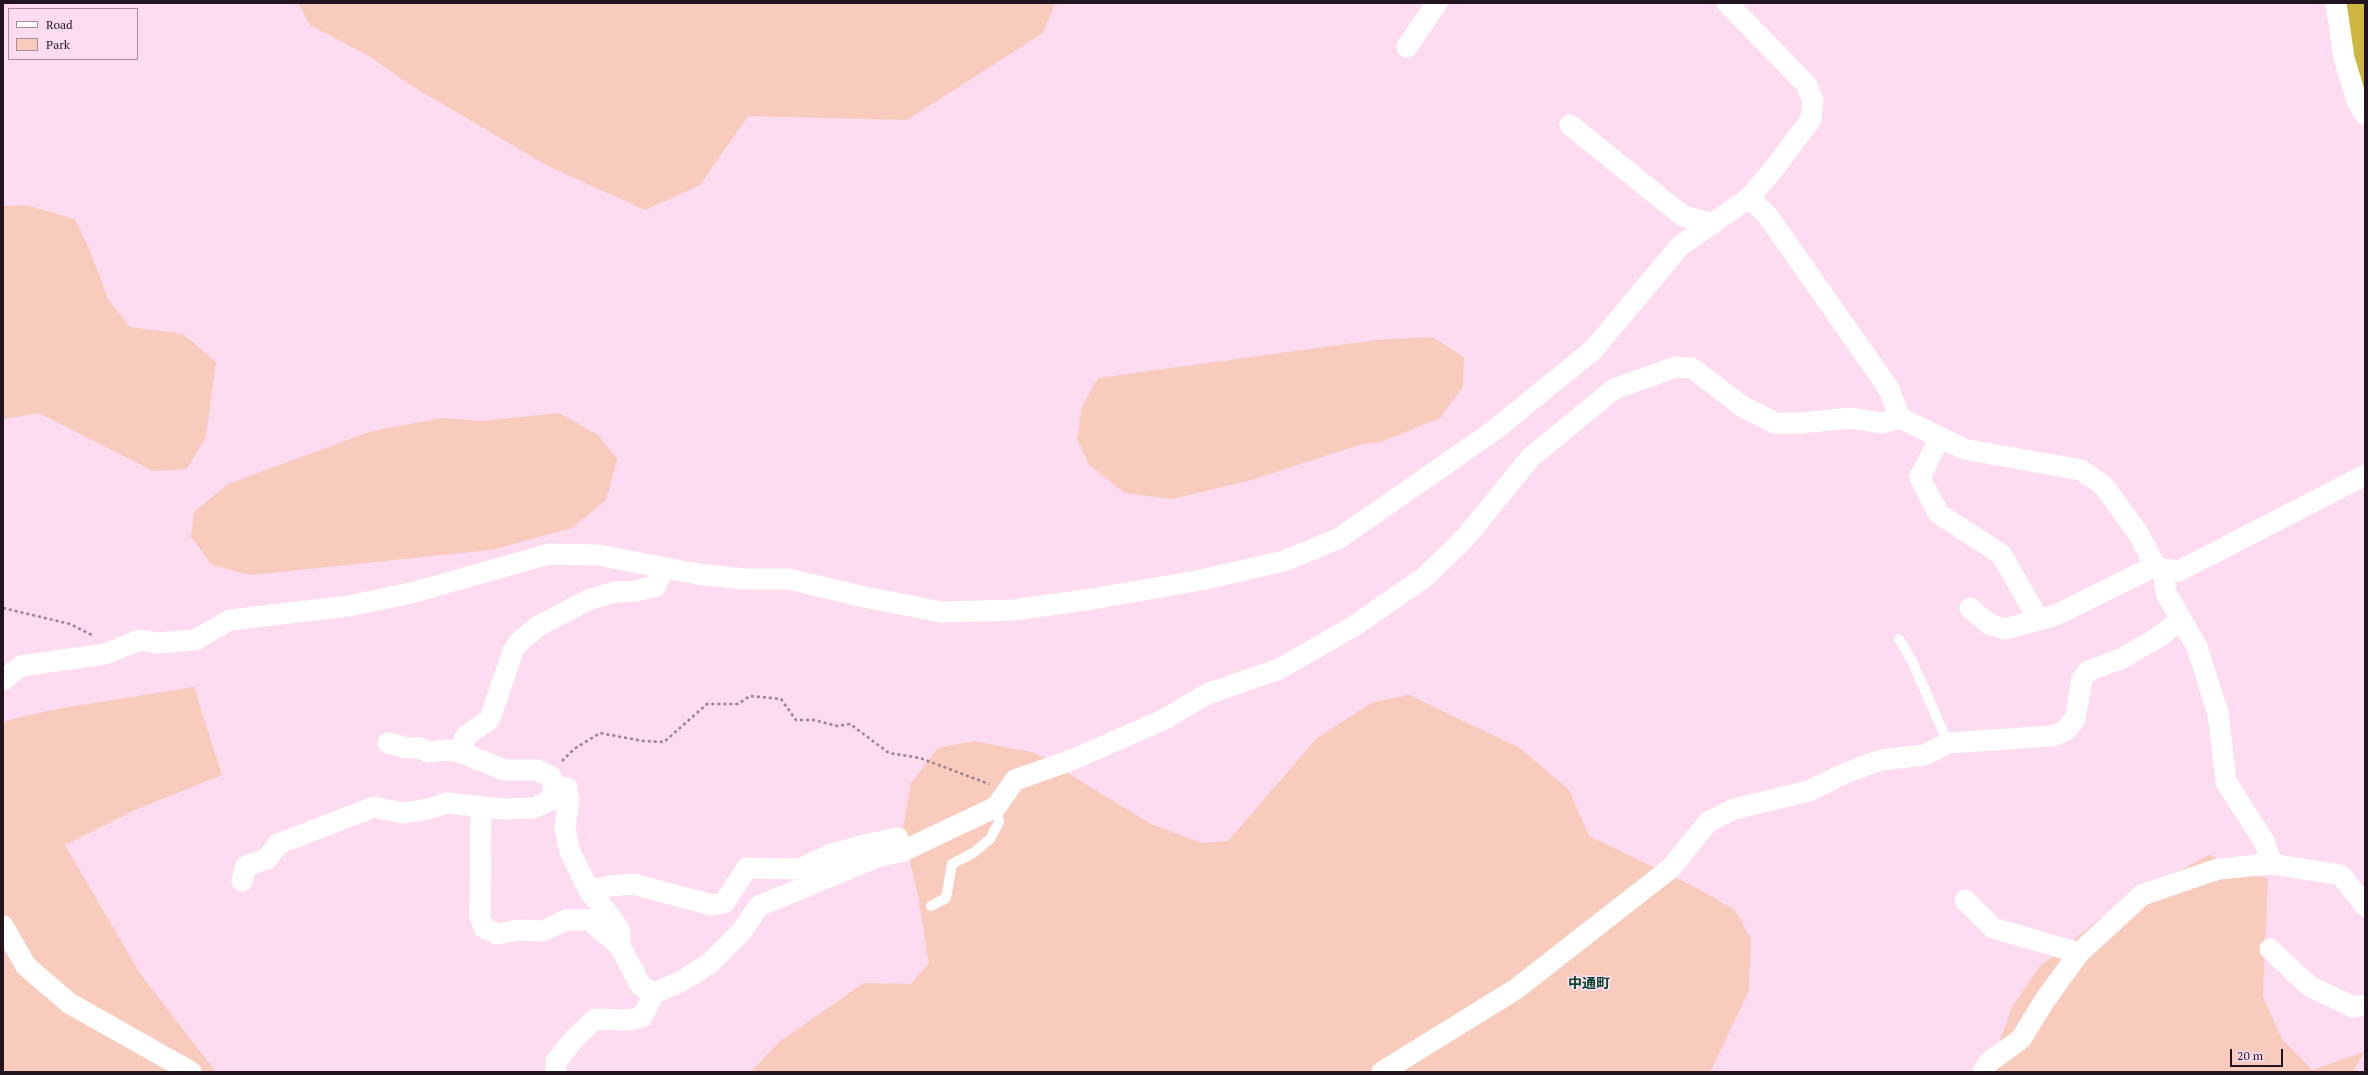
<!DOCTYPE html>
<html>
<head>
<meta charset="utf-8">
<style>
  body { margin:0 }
  #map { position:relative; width:2368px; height:1075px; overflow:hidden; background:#fddcf2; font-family:"PT Serif",serif }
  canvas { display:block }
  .frame { position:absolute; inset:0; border:4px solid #23151f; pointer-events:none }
  .legend { position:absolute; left:8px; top:8px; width:130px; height:52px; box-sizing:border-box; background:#fddcf2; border:1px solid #a68c9e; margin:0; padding:5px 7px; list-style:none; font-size:12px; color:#23151f }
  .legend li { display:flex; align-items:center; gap:8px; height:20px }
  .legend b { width:20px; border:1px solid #a68c9e }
  .scale { position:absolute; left:2230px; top:1049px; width:53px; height:18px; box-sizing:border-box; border:2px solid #23151f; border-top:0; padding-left:5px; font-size:12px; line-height:14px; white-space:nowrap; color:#23151f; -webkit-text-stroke:3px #fddcf2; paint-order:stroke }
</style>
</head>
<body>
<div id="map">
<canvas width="2368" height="1075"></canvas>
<div class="frame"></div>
<ul class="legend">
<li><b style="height:5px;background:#fff"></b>Road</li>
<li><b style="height:11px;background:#f8cbbd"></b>Park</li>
</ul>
<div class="scale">20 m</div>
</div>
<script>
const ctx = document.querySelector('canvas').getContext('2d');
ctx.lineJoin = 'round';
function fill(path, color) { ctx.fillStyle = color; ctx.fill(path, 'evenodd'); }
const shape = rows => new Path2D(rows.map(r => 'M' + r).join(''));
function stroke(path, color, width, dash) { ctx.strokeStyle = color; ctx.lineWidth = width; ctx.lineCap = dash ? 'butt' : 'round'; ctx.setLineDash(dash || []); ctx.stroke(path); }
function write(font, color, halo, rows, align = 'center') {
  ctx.font = font + ' "PT Serif","Noto Sans JP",serif'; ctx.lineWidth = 3.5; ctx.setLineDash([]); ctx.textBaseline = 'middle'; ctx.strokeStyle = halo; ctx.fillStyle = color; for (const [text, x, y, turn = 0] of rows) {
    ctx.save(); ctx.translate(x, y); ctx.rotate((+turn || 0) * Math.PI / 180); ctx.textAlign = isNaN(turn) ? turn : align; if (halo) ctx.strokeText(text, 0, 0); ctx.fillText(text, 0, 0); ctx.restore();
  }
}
fill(shape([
  [298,3,1055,3,1043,33,907,120,748,116,700,185,645,210,548,166,412,86,369,56,310,25],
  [26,205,75,219,91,253,108,299,130,327,183,334,216,362,206,437,187,469,153,471,39,413,3,419,3,206],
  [1432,337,1464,357,1463,387,1440,418,1381,442,1362,444,1251,480,1172,499,1125,493,1089,465,1077,439,1082,407,1098,378,1376,340],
  [559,413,598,435,617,459,606,500,572,528,491,550,250,575,212,565,191,537,194,512,228,484,372,431,443,418,483,421],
  [194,687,222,775,137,809,65,845,141,975,216,1072,3,1072,3,723,12,719,57,709],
  [1409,695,1520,748,1569,790,1589,836,1693,886,1735,910,1751,939,1749,991,1710,1072,751,1072,779,1042,864,983,911,984,929,963,918,896,903,828,911,783,938,748,974,741,1035,753,1151,824,1202,843,1228,841,1317,738,1373,702],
  [2209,855,2268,879,2263,997,2282,1039,2312,1070,2364,1052,2353,1072,1989,1072,2012,1007,2040,966,2124,900]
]), '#f8cbbd');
stroke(shape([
  [2351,3,2356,57,2365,84]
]), '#ceb740', 32);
stroke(shape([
  [3,608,70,624,92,635],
  [562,761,574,749,600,733,643,741,664,742,707,704,738,704,750,696,781,699,796,720,814,720,837,726,850,724,889,753,920,758,989,784]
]), '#9a8292', 2.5, [3, 3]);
stroke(shape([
  [1899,639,1912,661,1948,743],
  [931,906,946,898,952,864,973,853,990,839,999,822,996,807]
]), '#fff', 10);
stroke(shape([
  [2336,3,2344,58,2356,98,2365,115],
  [1407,47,1437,3],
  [1570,125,1683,216,1713,224],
  [1749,198,1768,216,1889,389,1900,418],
  [1940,437,1920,477,1930,498,1939,514,2001,554,2039,620],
  [2163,569,2166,593,2197,647,2218,713,2226,782,2264,841,2272,864],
  [1970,608,1989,624,2005,629,2056,615,2155,566],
  [3,680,21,666,105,654,140,640,157,643,195,640,230,620,349,606,411,593,549,554,598,555,697,574,744,579,789,579,860,596,941,612,1014,610,1092,599,1201,580,1284,561,1338,539,1492,432,1593,350,1680,246,1749,198,1773,170,1811,119,1813,100,1806,84,1727,3],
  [460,752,466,736,490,719,513,651,518,643,537,627,588,600,614,592,636,591,656,586,663,568],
  [554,786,567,788,569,800,565,828,570,852,589,891,611,917,620,932,620,946,641,986,654,993],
  [481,807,480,917,484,928,497,934,518,930,543,931,566,920,589,920,620,946],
  [242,881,246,866,267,859,278,844,374,807,404,813,429,809,447,803,504,809,534,808,551,800,554,786,551,777,537,770,504,770,460,752,446,750,428,752,420,748,407,748,388,743],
  [589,891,610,886,633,884,712,905,724,903,747,868,799,869,832,854,864,845,898,838],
  [1965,900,1993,928,2079,953],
  [3,926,26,966,69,1003,191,1072],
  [2270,949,2309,986,2353,1007,2365,1005],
  [556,1072,556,1062,573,1040,595,1019,628,1020,642,1017,654,993,680,982,709,964,741,932,759,906,877,857,903,851,996,807,1015,780,1069,761,1163,720,1207,694,1279,669,1354,626,1425,577,1465,538,1531,457,1614,389,1676,367,1692,368,1743,407,1775,423,1800,423,1851,418,1881,423,1900,418,1964,449,2081,470,2104,486,2138,533,2155,566,2163,569,2179,571,2365,475],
  [1382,1072,1516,989,1671,868,1708,822,1734,809,1809,791,1848,772,1881,760,1925,755,1948,743,2052,736,2065,731,2075,719,2082,679,2088,671,2121,659,2162,635,2181,619],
  [1983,1072,1989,1062,2021,1039,2045,1000,2079,953,2142,895,2218,869,2272,864,2341,875,2365,906]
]), '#fff', 21);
write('bold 14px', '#004427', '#fddcf2', [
  ["中通町",1589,984]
]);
</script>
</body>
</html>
